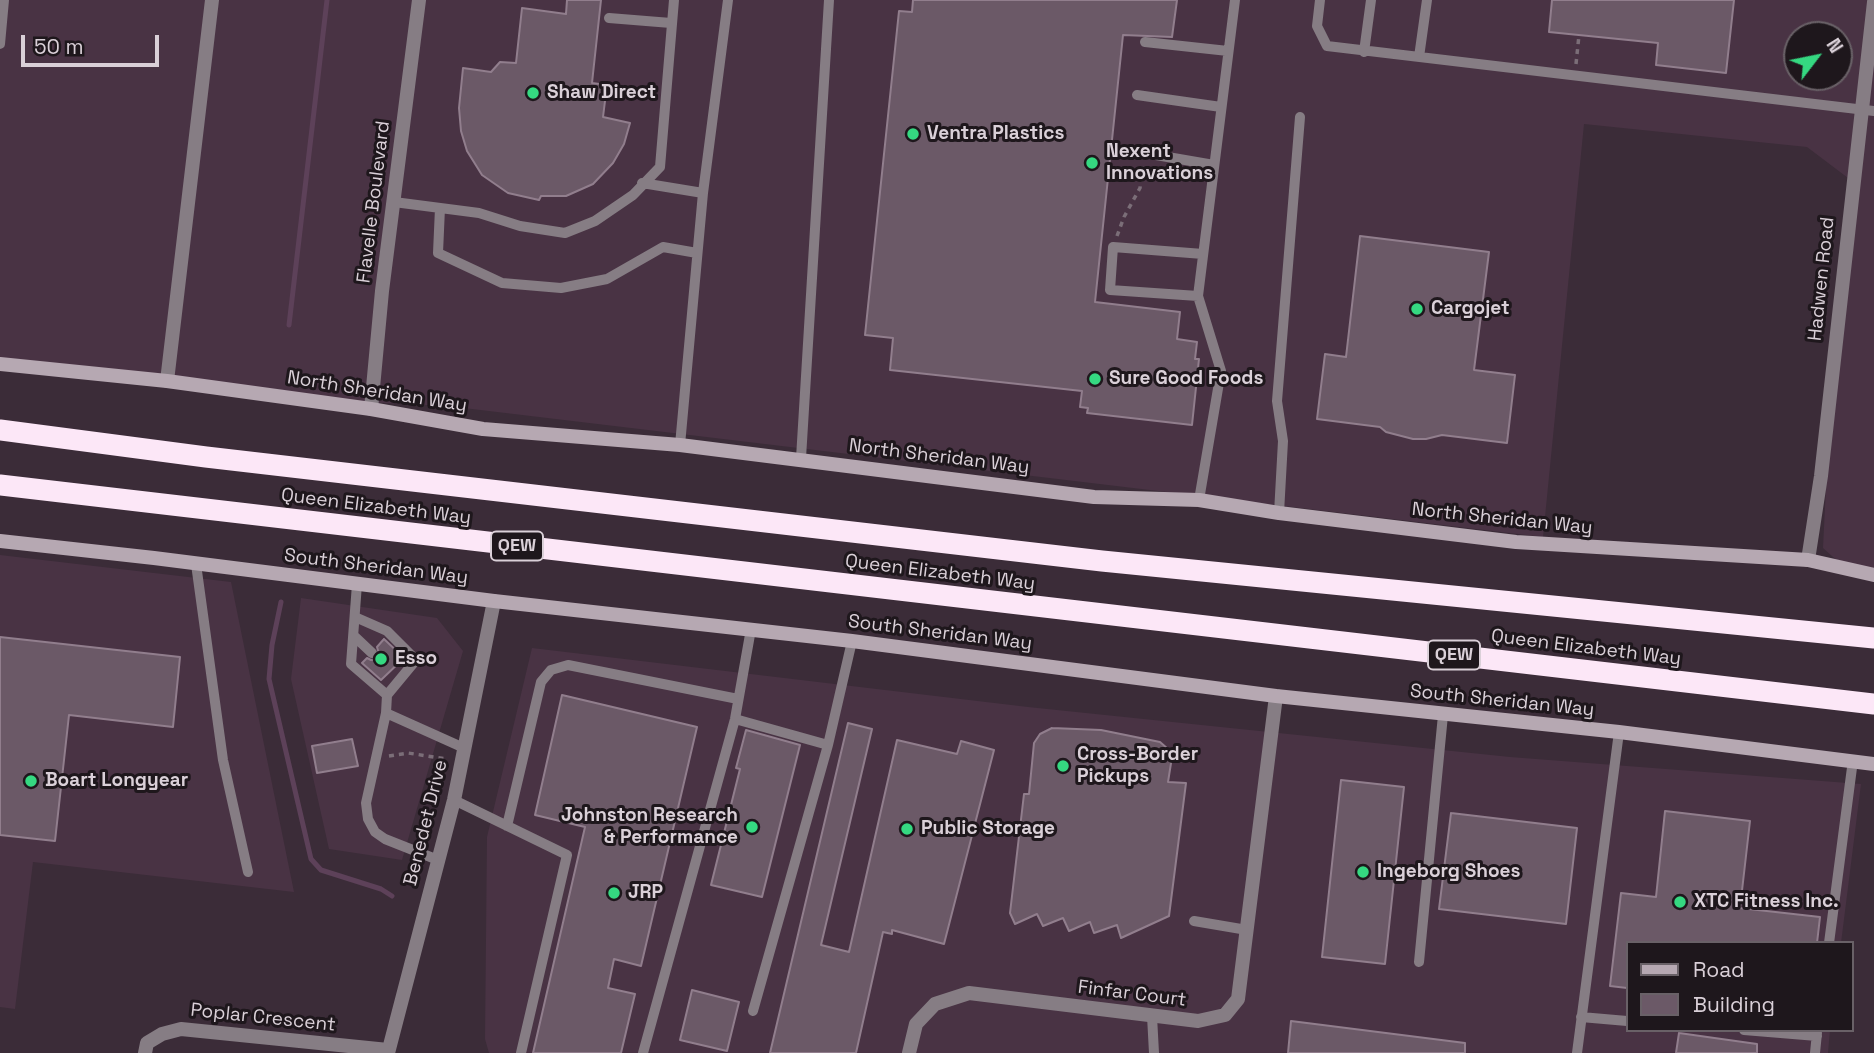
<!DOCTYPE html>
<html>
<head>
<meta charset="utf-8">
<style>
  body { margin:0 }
  #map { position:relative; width:1874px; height:1053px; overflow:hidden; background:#3b2c38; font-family:"Space Grotesk",sans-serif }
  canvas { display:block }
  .legend { position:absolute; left:1626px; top:941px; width:228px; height:91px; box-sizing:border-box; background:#1e171c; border:2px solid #696167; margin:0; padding:9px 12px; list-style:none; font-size:21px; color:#dad0d8 }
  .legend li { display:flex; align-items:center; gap:14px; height:35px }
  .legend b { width:35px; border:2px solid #696167 }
  .north { position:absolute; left:1783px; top:21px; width:70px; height:70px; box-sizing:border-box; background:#1e171c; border:2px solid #696167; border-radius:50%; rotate:58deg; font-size:19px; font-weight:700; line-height:28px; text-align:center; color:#dad0d8 }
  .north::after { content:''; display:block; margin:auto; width:24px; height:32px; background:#35d881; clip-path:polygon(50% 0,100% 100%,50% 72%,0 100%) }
  .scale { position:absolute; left:21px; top:35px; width:138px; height:32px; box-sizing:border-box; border:4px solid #dad0d8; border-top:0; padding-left:9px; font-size:21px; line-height:24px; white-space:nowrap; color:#dad0d8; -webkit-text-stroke:5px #1e171c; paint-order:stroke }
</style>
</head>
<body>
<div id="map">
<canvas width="1874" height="1053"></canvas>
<ul class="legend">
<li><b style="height:9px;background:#b6a8b2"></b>Road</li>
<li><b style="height:19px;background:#6b5967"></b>Building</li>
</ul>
<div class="north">N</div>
<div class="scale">50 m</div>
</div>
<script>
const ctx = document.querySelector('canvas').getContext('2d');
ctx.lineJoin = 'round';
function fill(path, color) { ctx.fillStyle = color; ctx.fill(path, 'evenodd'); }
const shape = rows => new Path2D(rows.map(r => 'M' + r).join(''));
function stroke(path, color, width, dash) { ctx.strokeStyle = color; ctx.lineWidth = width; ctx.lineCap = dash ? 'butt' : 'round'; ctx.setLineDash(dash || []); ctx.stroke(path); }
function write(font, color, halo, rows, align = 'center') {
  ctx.font = font + ' "Space Grotesk",sans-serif'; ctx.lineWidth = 6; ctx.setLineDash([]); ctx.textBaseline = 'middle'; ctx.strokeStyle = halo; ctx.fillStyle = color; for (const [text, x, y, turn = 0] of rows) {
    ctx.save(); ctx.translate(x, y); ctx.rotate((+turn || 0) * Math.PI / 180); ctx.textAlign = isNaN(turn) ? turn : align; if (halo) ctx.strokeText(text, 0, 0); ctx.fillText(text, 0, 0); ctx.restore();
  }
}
fill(shape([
  [0,0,1874,0,1874,568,1842,565,1823,548,1832,363,1852,181,1807,147,1584,124,1543,537,447,406,342,401,0,359],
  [1797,35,1839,35,1839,77,1797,77],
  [0,555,231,582,294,892,33,862,15,1009,0,1007],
  [301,598,437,618,463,651,402,860,329,849,291,679],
  [532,648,1028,707,1510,757,1861,784,1841,943,1627,943,1627,1030,1830,1030,1828,1053,489,1053,485,1039,487,837]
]), '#493344');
stroke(shape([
  [289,325,327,0],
  [281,602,272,645,269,679,311,859,321,870,381,889,392,896]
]), '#5d4159', 5);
const building = shape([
  [567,0,601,0,592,83,607,85,603,117,630,123,624,144,613,163,593,184,566,196,541,196,539,200,508,193,482,175,467,151,461,131,459,108,463,68,491,72,500,62,516,63,522,8,566,14,567,0],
  [913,0,1177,0,1172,37,1123,35,1095,302,1180,312,1177,339,1197,342,1195,359,1199,359,1192,425,1087,413,1088,408,1080,407,1082,391,890,370,893,338,865,335,899,11,912,12,913,0],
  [1552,0,1734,0,1726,73,1656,65,1658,43,1549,32,1552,0],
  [1360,236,1489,252,1474,370,1515,375,1507,443,1442,435,1426,439,1413,439,1386,432,1380,427,1317,419,1325,354,1346,357,1360,236],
  [0,637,180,657,173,727,69,715,55,841,0,835,0,637],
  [384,639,404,658,381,680,362,663,367,658,371,660,377,659,379,654,377,647,384,639],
  [562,695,697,727,641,966,614,959,608,988,635,994,621,1053,533,1053,585,827,535,815,562,695],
  [848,723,872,729,821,945,849,952,897,740,957,754,961,741,994,750,944,944,892,930,892,934,883,932,856,1053,770,1053,848,723],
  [1052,728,1101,730,1160,742,1168,749,1172,757,1168,782,1186,783,1169,916,1121,938,1117,925,1094,933,1090,922,1069,931,1063,918,1043,926,1037,914,1015,924,1010,913,1024,794,1029,794,1034,743,1040,734,1052,728],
  [746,730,800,745,762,897,711,885,740,769,736,768,746,730],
  [352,739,358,766,317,773,312,746,352,739],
  [1341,780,1404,787,1385,964,1322,957,1341,780],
  [1665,811,1750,821,1740,908,1820,917,1817,943,1627,943,1627,988,1610,986,1621,893,1656,897,1665,811],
  [1451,813,1577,828,1566,924,1439,909,1451,813],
  [692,990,739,1002,727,1051,680,1040,692,990],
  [1291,1021,1465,1043,1465,1053,1288,1053,1291,1021],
  [1679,1033,1757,1044,1757,1053,1676,1053,1679,1033]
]);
fill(building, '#6b5967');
stroke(building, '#917e8d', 2);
stroke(shape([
  [1576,64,1579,35],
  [1117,236,1124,217,1140,188,1143,165],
  [389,756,408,753,447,759]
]), '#7b6e78', 3.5, [5, 5]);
stroke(shape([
  [1320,0,1317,26,1327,46,1874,111],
  [609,18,671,23],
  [1145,42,1228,51],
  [0,44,4,0],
  [1364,52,1371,0],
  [1419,57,1427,0],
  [1137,95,1221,107],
  [1127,150,1214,165],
  [642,183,703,193],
  [394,202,479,213,520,226,565,233,595,221,633,195,660,167,674,0],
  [440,208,438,253,502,283,561,288,607,279,663,247,697,253],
  [1198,296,1110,290,1113,247,1203,254],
  [680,445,703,193,728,0],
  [801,458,829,0],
  [1199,500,1221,371,1198,296,1235,0],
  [1279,513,1283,441,1277,401,1300,117],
  [196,564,223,760,248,872],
  [357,584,351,664,387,695],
  [355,617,387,631,416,660,387,695,386,713],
  [354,636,372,653],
  [735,719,828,745],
  [454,800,567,855,521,1053],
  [507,826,541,682,551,670,568,665,738,699],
  [438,860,385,839,375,832,368,819,366,803,386,713,464,748],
  [1194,921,1247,930],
  [1829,943,1853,760],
  [1419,962,1443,715],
  [753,1011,828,745,852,641],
  [1152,1016,1154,1053],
  [1581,1017,1627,1021],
  [1744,1030,1817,1036],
  [643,1053,735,719,751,629],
  [1577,1053,1619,732],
  [1815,1053,1817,1033]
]), '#867d84', 10);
stroke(shape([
  [167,381,212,0],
  [371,409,382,291,419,0],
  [1808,560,1821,476,1874,2],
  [145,1053,147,1043,162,1034,181,1029,388,1050],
  [388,1053,454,800,494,601],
  [909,1053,916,1024,935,1004,969,993,1198,1021,1225,1015,1238,999,1276,696]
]), '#867d84', 14);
stroke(shape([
  [0,364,167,381,371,409,483,429,680,445,1094,497,1199,500,1279,513,1516,542,1808,560,1874,575],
  [0,541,154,558,494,601,852,641,1276,696,1619,732,1874,764]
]), '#b6a8b2', 14);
stroke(shape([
  [0,430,206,457,1102,561,1874,638],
  [0,485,1874,704]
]), '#fce7f7', 21);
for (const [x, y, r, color] of [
  [533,93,7,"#35d881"],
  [913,134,7,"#35d881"],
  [1092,163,7,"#35d881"],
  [1417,309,7,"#35d881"],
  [1095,379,7,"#35d881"],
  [381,659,7,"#35d881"],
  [1063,766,7,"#35d881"],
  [31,781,7,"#35d881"],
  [752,827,7,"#35d881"],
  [907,829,7,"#35d881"],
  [1363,872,7,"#35d881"],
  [614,893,7,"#35d881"],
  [1680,902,7,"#35d881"]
]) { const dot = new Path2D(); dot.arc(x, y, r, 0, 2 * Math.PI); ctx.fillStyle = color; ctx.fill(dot); stroke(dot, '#1e171c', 2.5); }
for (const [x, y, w] of [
  [517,546,52],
  [1454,655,52]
]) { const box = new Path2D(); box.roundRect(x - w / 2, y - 14.5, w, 29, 5); ctx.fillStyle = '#1e171c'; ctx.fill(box); stroke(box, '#dad0d8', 2); }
write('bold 18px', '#dad0d8', null, [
  ["QEW",517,546],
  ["QEW",1454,655]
]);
write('bold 19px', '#dad0d8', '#1e171c', [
  ["Shaw Direct",547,93],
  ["Ventra Plastics",927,134],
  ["Nexent",1106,152],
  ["Innovations",1106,174],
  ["Cargojet",1431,309],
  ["Sure Good Foods",1109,379],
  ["Esso",395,659],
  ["Cross-Border",1077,755],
  ["Pickups",1077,777],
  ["Boart Longyear",45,781],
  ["Johnston Research",738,816,"right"],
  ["& Performance",738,838,"right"],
  ["Public Storage",921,829],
  ["Ingeborg Shoes",1377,872],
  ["JRP",628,893],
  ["XTC Fitness Inc.",1694,902]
], 'left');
write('19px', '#dad0d8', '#1e171c', [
  ["Flavelle Boulevard",374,202,-83],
  ["Hadwen Road",1822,279,-84],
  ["North Sheridan Way",377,392,9],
  ["North Sheridan Way",939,457,7],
  ["Queen Elizabeth Way",376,507,7],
  ["North Sheridan Way",1502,519,6],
  ["South Sheridan Way",376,567,7],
  ["Queen Elizabeth Way",940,573,7],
  ["South Sheridan Way",940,633,7],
  ["Queen Elizabeth Way",1586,648,7],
  ["South Sheridan Way",1502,701,6],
  ["Benedet Drive",426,823,-76],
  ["Finfar Court",1132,994,7],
  ["Poplar Crescent",263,1018,6]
]);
</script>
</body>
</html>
